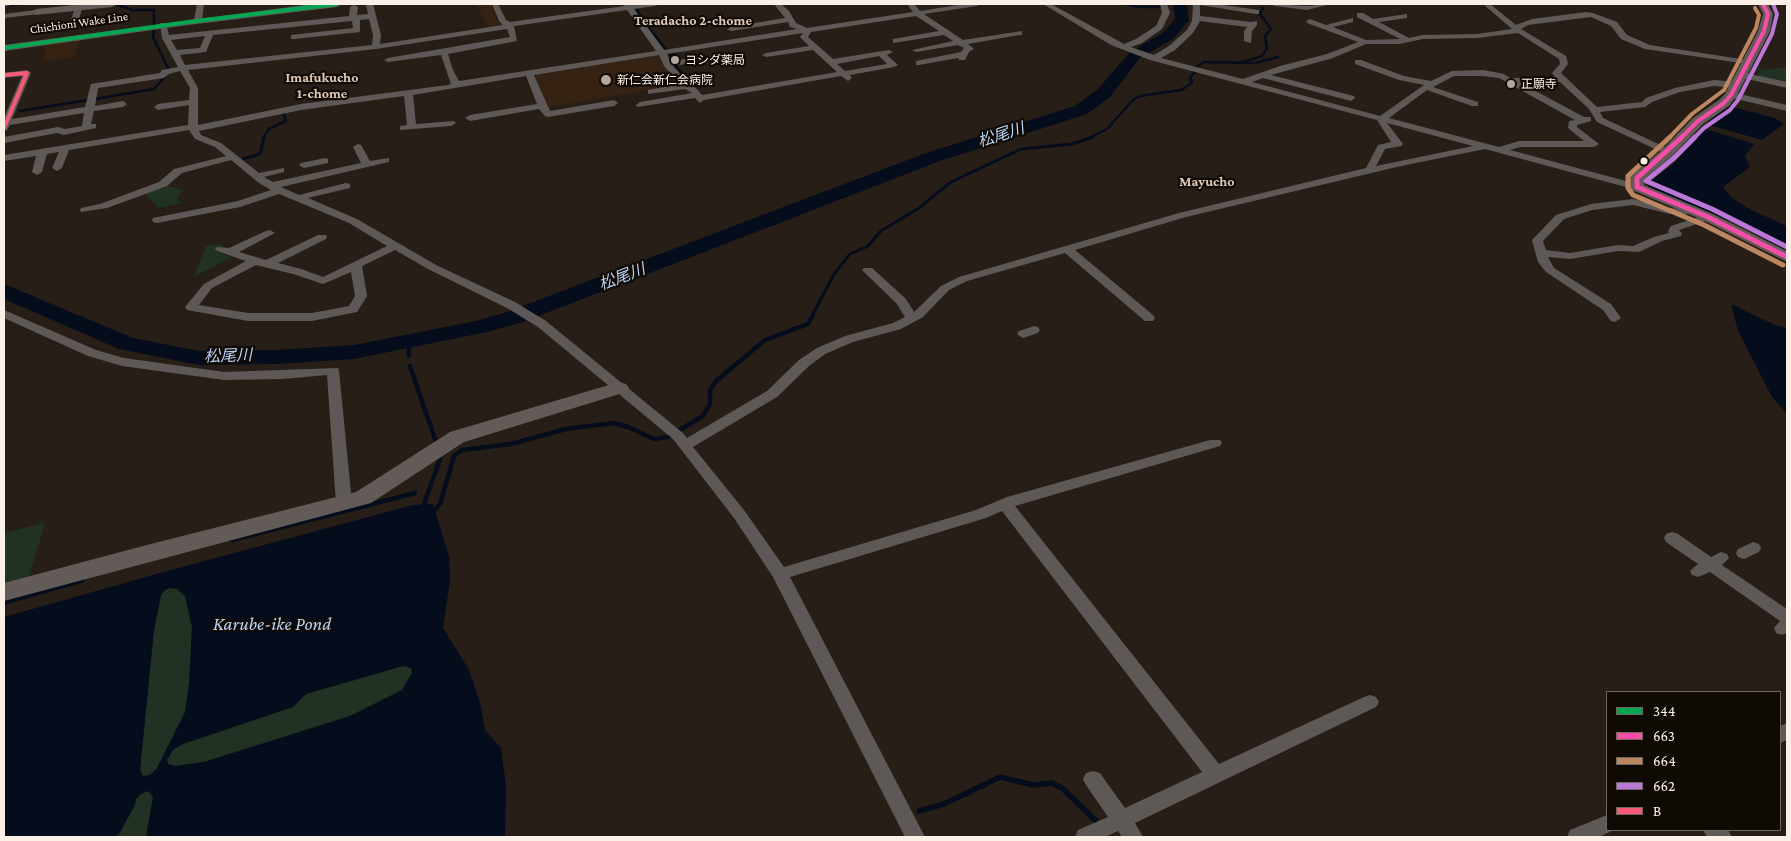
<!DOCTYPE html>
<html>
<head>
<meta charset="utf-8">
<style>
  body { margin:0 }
  #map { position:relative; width:1791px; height:841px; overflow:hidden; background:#271f17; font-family:"Crimson Pro",serif }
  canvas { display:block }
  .frame { position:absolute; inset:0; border:5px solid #fbf0e8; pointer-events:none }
  .legend { position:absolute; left:1606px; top:691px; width:175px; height:140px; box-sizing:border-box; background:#100a05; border:1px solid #6e6660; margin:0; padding:6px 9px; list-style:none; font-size:15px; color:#fbf0e8 }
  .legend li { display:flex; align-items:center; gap:10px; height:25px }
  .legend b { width:25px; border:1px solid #6e6660 }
</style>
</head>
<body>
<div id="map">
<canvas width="1791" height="841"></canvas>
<div class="frame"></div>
<ul class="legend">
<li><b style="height:6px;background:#00a651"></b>344</li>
<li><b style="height:6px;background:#f54da8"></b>663</li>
<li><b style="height:6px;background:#bb8660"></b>664</li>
<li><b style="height:6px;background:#ba77d6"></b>662</li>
<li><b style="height:6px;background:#f75a77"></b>B</li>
</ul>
</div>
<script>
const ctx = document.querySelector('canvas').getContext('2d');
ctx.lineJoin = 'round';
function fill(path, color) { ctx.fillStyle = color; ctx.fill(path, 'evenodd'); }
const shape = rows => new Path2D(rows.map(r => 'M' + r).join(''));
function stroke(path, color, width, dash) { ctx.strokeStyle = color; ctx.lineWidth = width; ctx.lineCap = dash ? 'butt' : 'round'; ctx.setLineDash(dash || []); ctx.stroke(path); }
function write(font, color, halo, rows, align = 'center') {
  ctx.font = font + ' "Crimson Pro","Noto Sans JP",serif'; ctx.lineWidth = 4.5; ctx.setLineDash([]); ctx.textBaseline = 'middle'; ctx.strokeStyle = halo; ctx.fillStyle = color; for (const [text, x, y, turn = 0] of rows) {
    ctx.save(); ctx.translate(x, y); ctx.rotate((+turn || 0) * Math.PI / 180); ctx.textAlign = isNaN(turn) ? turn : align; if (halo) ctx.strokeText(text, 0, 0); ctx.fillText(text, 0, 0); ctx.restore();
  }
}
fill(shape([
  [476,4,490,4,497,20,504,26,489,28],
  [81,39,73,58,42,62,47,44],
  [657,55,679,85,548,107,535,75]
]), '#352212');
fill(shape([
  [1752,67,1766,70,1787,67,1787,83,1760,77,1758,75,1760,71,1751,69],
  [164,185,184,190,176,198,182,203,158,208,144,192],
  [219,244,224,246,215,251,231,257,194,277,206,246],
  [45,523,28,580,4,587,4,533],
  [169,588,177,589,185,596,192,627,189,684,185,713,157,768,150,775,143,776,140,770,154,630,161,595,165,590],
  [403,666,411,668,412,673,402,690,350,716,204,762,175,766,168,764,166,760,173,750,183,744,293,707,306,694],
  [147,791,150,793,153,797,146,837,114,837,119,834,135,805,136,799,141,794]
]), '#213225');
fill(shape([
  [1729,106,1775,118,1784,124,1762,140,1709,125,1709,121],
  [1706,129,1754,144,1745,156,1750,167,1723,187,1732,198,1751,210,1787,226,1787,252,1737,224,1650,189,1647,183,1671,166],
  [1731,304,1775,325,1787,328,1787,414,1772,397,1754,362,1738,331],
  [433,504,449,556,450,580,443,628,468,668,480,702,485,730,501,748,506,786,505,837,146,837,153,797,150,793,147,791,141,794,136,799,135,805,119,834,114,837,4,837,4,617,167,571,413,505],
  [170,588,177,589,185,596,192,627,189,684,185,712,157,768,150,775,143,776,140,770,154,630,161,595,165,590],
  [403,666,411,668,412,673,402,690,350,716,204,762,175,766,168,764,167,760,173,750,183,744,293,707,306,694]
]), '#050c1b');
stroke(shape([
  [1126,4,1138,7,1160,7],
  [118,5,132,10,154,10,154,25],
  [4,6,19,4],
  [638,7,636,7,641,18,666,49],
  [1174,9,1181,10],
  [154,28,153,37,169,70],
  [676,52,670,55,672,61,689,82],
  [1243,62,1262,56,1267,48,1265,36,1271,29,1260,14,1263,8],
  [1195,68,1204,62,1256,63,1278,57],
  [95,99,154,89,169,72],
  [20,111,88,100],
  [263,138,269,129,286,121,283,112],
  [1089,138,1107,129,1133,100,1140,96,1181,90,1192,83,1190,78,1195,72]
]), '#050c1b', 2.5);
stroke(shape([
  [243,159,260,154,264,137],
  [812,316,834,274,850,254,868,246,881,231,919,208,951,182,1021,149,1072,144,1093,137]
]), '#050c1b', 3);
stroke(shape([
  [409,342,409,356],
  [410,366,436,442],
  [424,504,440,459,439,454],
  [432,513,440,504,454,456,462,450,511,444,566,429,613,423,628,427,654,439,668,437,703,416,710,404,710,390,716,381,765,340,808,324,813,315],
  [232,540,415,493]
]), '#050c1b', 4.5);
stroke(shape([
  [4,602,82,580],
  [919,811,944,804,1000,777,1033,785,1052,783,1062,788,1095,820]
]), '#050c1b', 5.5);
fill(shape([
  [1173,4,1187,4,1189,20,1187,23,1173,39,1140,58,1110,97,1087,114,940,161,523,322,487,332,354,359,277,364,199,365,119,349,4,299,4,284,133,338,199,351,277,350,354,345,476,321,507,312,926,153,1075,106,1098,89,1130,52,1163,33,1175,19,1173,4]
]), '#050c1b');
fill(shape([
  [4,4,14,4,4,7,4,4],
  [76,4,83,4,79,20,75,22,71,20,76,4],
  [197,4,204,4,202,20,198,22,194,20,197,4],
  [366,4,373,4,381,35,380,44,503,25,499,21,492,4,498,4,506,20,510,22,624,6,623,4,658,4,655,6,634,9,664,50,797,29,790,27,788,22,731,31,727,29,731,27,785,18,774,4,781,4,789,11,796,23,807,28,913,12,907,4,914,4,920,11,964,4,980,4,977,6,924,14,963,40,1022,31,1022,35,1019,35,968,44,974,49,969,52,965,60,959,60,958,58,919,65,916,65,916,61,961,52,964,48,958,45,916,52,912,50,953,41,944,35,893,43,893,39,939,31,916,16,811,32,808,37,833,59,889,50,893,52,887,55,898,65,894,67,850,75,852,78,848,81,841,76,704,100,700,103,695,98,637,107,636,105,640,102,692,93,685,89,648,94,648,90,680,84,664,66,659,55,534,75,550,111,614,100,618,103,614,106,548,117,545,116,539,109,470,121,465,118,470,115,537,104,526,76,413,95,416,124,454,121,456,123,451,126,400,130,400,126,407,125,404,96,301,110,199,131,201,135,221,143,259,173,284,168,284,172,264,177,273,182,361,163,353,147,358,144,361,145,370,161,389,158,389,162,281,187,299,195,346,183,350,184,350,188,308,198,357,219,436,265,515,302,546,321,683,433,687,438,767,391,799,360,817,348,845,336,893,323,905,317,897,304,864,272,862,270,864,268,872,268,906,299,914,312,941,286,959,277,1179,213,1366,168,1378,145,1391,142,1377,120,1150,60,1111,45,1043,4,1051,4,1124,44,1136,39,1156,26,1162,13,1160,4,1167,4,1170,13,1162,29,1142,43,1131,47,1154,55,1169,46,1187,30,1192,21,1193,4,1216,4,1259,10,1259,14,1256,14,1200,5,1200,16,1251,22,1257,21,1257,25,1252,31,1251,43,1244,41,1244,31,1247,27,1200,21,1193,33,1175,50,1161,58,1243,79,1280,66,1327,54,1358,42,1307,23,1306,21,1310,19,1326,25,1353,18,1353,22,1333,27,1366,40,1400,39,1357,17,1357,13,1363,13,1373,19,1407,14,1407,18,1379,22,1409,38,1423,35,1477,34,1512,29,1483,4,1490,4,1516,25,1532,19,1586,12,1593,13,1617,22,1627,35,1650,45,1747,60,1751,62,1747,64,1645,49,1621,39,1611,26,1591,17,1528,25,1521,29,1566,56,1568,64,1561,73,1597,107,1642,102,1646,98,1675,88,1714,80,1736,82,1740,85,1736,88,1714,86,1680,92,1652,102,1645,107,1600,112,1603,118,1671,150,1671,154,1668,155,1597,122,1589,109,1560,82,1519,82,1584,117,1591,117,1591,121,1577,125,1577,127,1599,144,1594,147,1520,147,1510,150,1641,185,1641,189,1633,189,1485,149,1401,166,1186,217,1075,250,1153,315,1155,318,1153,321,1145,321,1065,253,967,281,949,290,923,317,901,329,853,342,825,354,809,366,777,397,693,447,744,510,784,567,976,510,1007,497,1210,440,1220,440,1222,443,1220,446,1015,506,1219,764,1364,697,1370,695,1376,697,1379,702,1376,707,1135,823,1143,837,1122,837,1118,831,1105,837,1075,837,1078,830,1108,817,1086,785,1083,779,1086,773,1093,771,1100,773,1125,808,1202,772,1002,511,986,518,790,577,925,837,905,837,773,577,734,518,673,439,538,327,507,308,428,269,395,250,362,266,367,296,357,312,312,321,248,321,187,310,185,307,204,284,246,261,217,251,215,249,217,247,229,248,266,231,270,230,275,233,239,252,266,260,318,235,326,235,327,237,326,239,278,263,301,269,323,277,387,246,349,223,279,194,240,207,157,223,153,222,152,220,153,218,238,201,271,190,259,183,231,160,182,173,167,186,107,208,81,212,80,210,81,208,100,204,159,182,174,169,226,156,215,147,195,139,189,130,69,150,62,168,57,171,52,168,59,152,47,154,42,172,37,175,32,172,36,156,4,161,4,155,188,125,189,105,158,110,154,107,158,104,189,100,190,88,180,71,169,74,164,78,98,88,95,106,123,101,127,104,123,107,94,111,91,124,96,124,96,128,64,135,57,133,4,143,4,137,58,127,65,129,82,126,84,113,10,125,7,130,4,131,4,118,22,76,4,78,4,73,27,70,31,73,12,119,85,107,91,84,160,73,162,70,178,67,162,38,160,23,166,23,169,35,349,16,350,7,354,5,358,7,357,15,368,14,366,4],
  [627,10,656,51,459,81,453,70,448,54,517,41,514,26,627,10],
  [369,19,373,35,372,45,185,65,180,55,206,52,213,35,352,21,353,28,291,35,291,39,294,39,360,32,360,20,369,19],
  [507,29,510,37,388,58,384,60,388,62,441,55,451,84,448,85,301,104,198,125,198,88,188,70,376,49,507,29],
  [803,33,800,37,809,46,766,53,762,55,766,57,813,50,837,72,702,95,694,86,689,84,673,66,720,58,723,58,723,54,670,61,667,54,803,33],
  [1518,33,1559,59,1560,64,1552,73,1555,77,1510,78,1504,74,1483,70,1452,71,1431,81,1404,76,1361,60,1355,60,1355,64,1399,80,1424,85,1380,116,1252,82,1263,78,1351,101,1355,98,1354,96,1271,75,1333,58,1366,44,1399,44,1423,39,1477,38,1518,33],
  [205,36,200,48,177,50,171,40,205,36],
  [879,56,887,64,845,71,837,64,879,56],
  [1454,76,1483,76,1499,78,1575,120,1569,121,1568,128,1584,141,1519,141,1499,147,1389,118,1427,90,1472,106,1478,106,1478,102,1433,87,1454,76],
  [1387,123,1473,146,1376,166,1385,149,1401,146,1403,144,1387,123],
  [256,265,293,274,323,284,351,272,355,296,349,306,312,313,248,313,199,305,212,288,256,265],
  [1271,4,1307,6,1331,4,1307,10,1275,6,1271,4],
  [36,10,40,12,39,14,4,18,4,14,36,10],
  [1741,72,1787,82,1787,88,1738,77,1737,75,1741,72],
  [1731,92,1787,105,1787,111,1728,97,1727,95,1731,92],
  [325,158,328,159,328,163,304,168,299,165,301,163,325,158],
  [1633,199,1670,208,1684,209,1690,207,1695,210,1685,215,1670,214,1633,205,1592,210,1564,219,1543,241,1546,250,1570,253,1618,245,1633,246,1654,237,1669,233,1668,231,1671,226,1704,215,1712,215,1713,217,1712,219,1679,230,1682,234,1681,236,1662,241,1639,252,1618,251,1570,259,1548,257,1554,268,1611,304,1621,318,1615,322,1611,321,1603,310,1546,272,1538,262,1532,240,1556,215,1591,204,1633,199],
  [4,310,96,350,124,358,224,372,338,368,339,371,352,503,349,507,344,508,339,507,336,503,327,375,283,379,224,380,122,366,88,356,4,318,4,310],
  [1034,326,1038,327,1040,330,1038,333,1023,338,1017,334,1019,331,1034,326],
  [1672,532,1678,534,1711,557,1721,552,1727,554,1729,558,1722,565,1787,609,1787,633,1782,635,1776,633,1774,628,1780,621,1710,572,1698,577,1692,575,1690,571,1698,564,1666,542,1664,538,1666,534,1672,532],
  [1753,542,1759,544,1761,548,1759,552,1744,559,1738,557,1736,553,1738,549,1753,542],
  [1787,723,1787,740,1780,743,1780,726,1787,723],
  [1607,815,1607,830,1614,830,1599,837,1567,837,1570,830,1607,815],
  [1703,830,1728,830,1732,837,1707,837,1703,830]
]), '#5e5956');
fill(shape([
  [84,4,117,4,112,7,36,15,31,12,36,9,84,4],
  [312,4,342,4,337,7,188,25,4,51,4,45,312,4],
  [1758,4,1768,4,1773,14,1770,31,1737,95,1729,106,1703,124,1673,155,1644,179,1644,185,1713,214,1787,251,1787,262,1703,220,1632,190,1630,187,1630,178,1632,175,1663,149,1693,118,1719,100,1725,94,1758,31,1763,14,1758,4],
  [619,382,626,384,629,388,626,392,464,442,371,503,4,601,4,583,143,546,356,492,450,432,619,382]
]), '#625b58');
stroke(shape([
  [4,48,188,22,337,4]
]), '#00a651', 4);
stroke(shape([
  [1681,138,1698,121,1724,103,1731,95,1764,31,1768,14,1763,4]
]), '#f54da8', 4);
stroke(shape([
  [1682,137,1637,178,1637,187,1708,217,1787,257]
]), '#f54da8', 5);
stroke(shape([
  [1669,138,1692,114,1724,90,1756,28,1759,15,1755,8]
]), '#bb8660', 4);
stroke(shape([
  [1670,137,1628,176,1628,188,1633,195,1704,225,1783,265]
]), '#bb8660', 5);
stroke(shape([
  [1694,138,1704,128,1730,110,1738,100,1772,34,1777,14,1773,4]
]), '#ba77d6', 4);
stroke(shape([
  [1695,137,1674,158,1646,181,1712,209,1787,247]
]), '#ba77d6', 5);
stroke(shape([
  [4,75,27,73,4,128]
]), '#f75a77', 4);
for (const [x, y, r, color] of [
  [675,60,5,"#b1a79f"],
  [606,80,6,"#b1a79f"],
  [1511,84,5,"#b1a79f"],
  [1644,161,4.5,"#fbf0e8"]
]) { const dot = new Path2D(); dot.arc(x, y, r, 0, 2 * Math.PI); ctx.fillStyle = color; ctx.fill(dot); stroke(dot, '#100a05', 2); }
write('12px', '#fbf0e8', '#100a05', [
  ["Chichioni Wake Line",79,23,-8]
]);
write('12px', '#fbf0e8', '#100a05', [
  ["ヨシダ薬局",685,60],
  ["新仁会新仁会病院",617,80],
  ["正願寺",1521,84]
], 'left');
write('bold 14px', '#dfcab9', '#100a05', [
  ["Teradacho 2-chome",693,21],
  ["Imafukucho",322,78],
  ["1-chome",322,94],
  ["Mayucho",1207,182]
]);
write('italic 16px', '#b9d2f6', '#100a05', [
  ["松尾川",1001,135,-18],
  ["松尾川",622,277,-21],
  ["松尾川",228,356,-2]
]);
write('italic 19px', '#b9d2f6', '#100a05', [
  ["Karube-ike Pond",272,624]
]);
</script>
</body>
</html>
